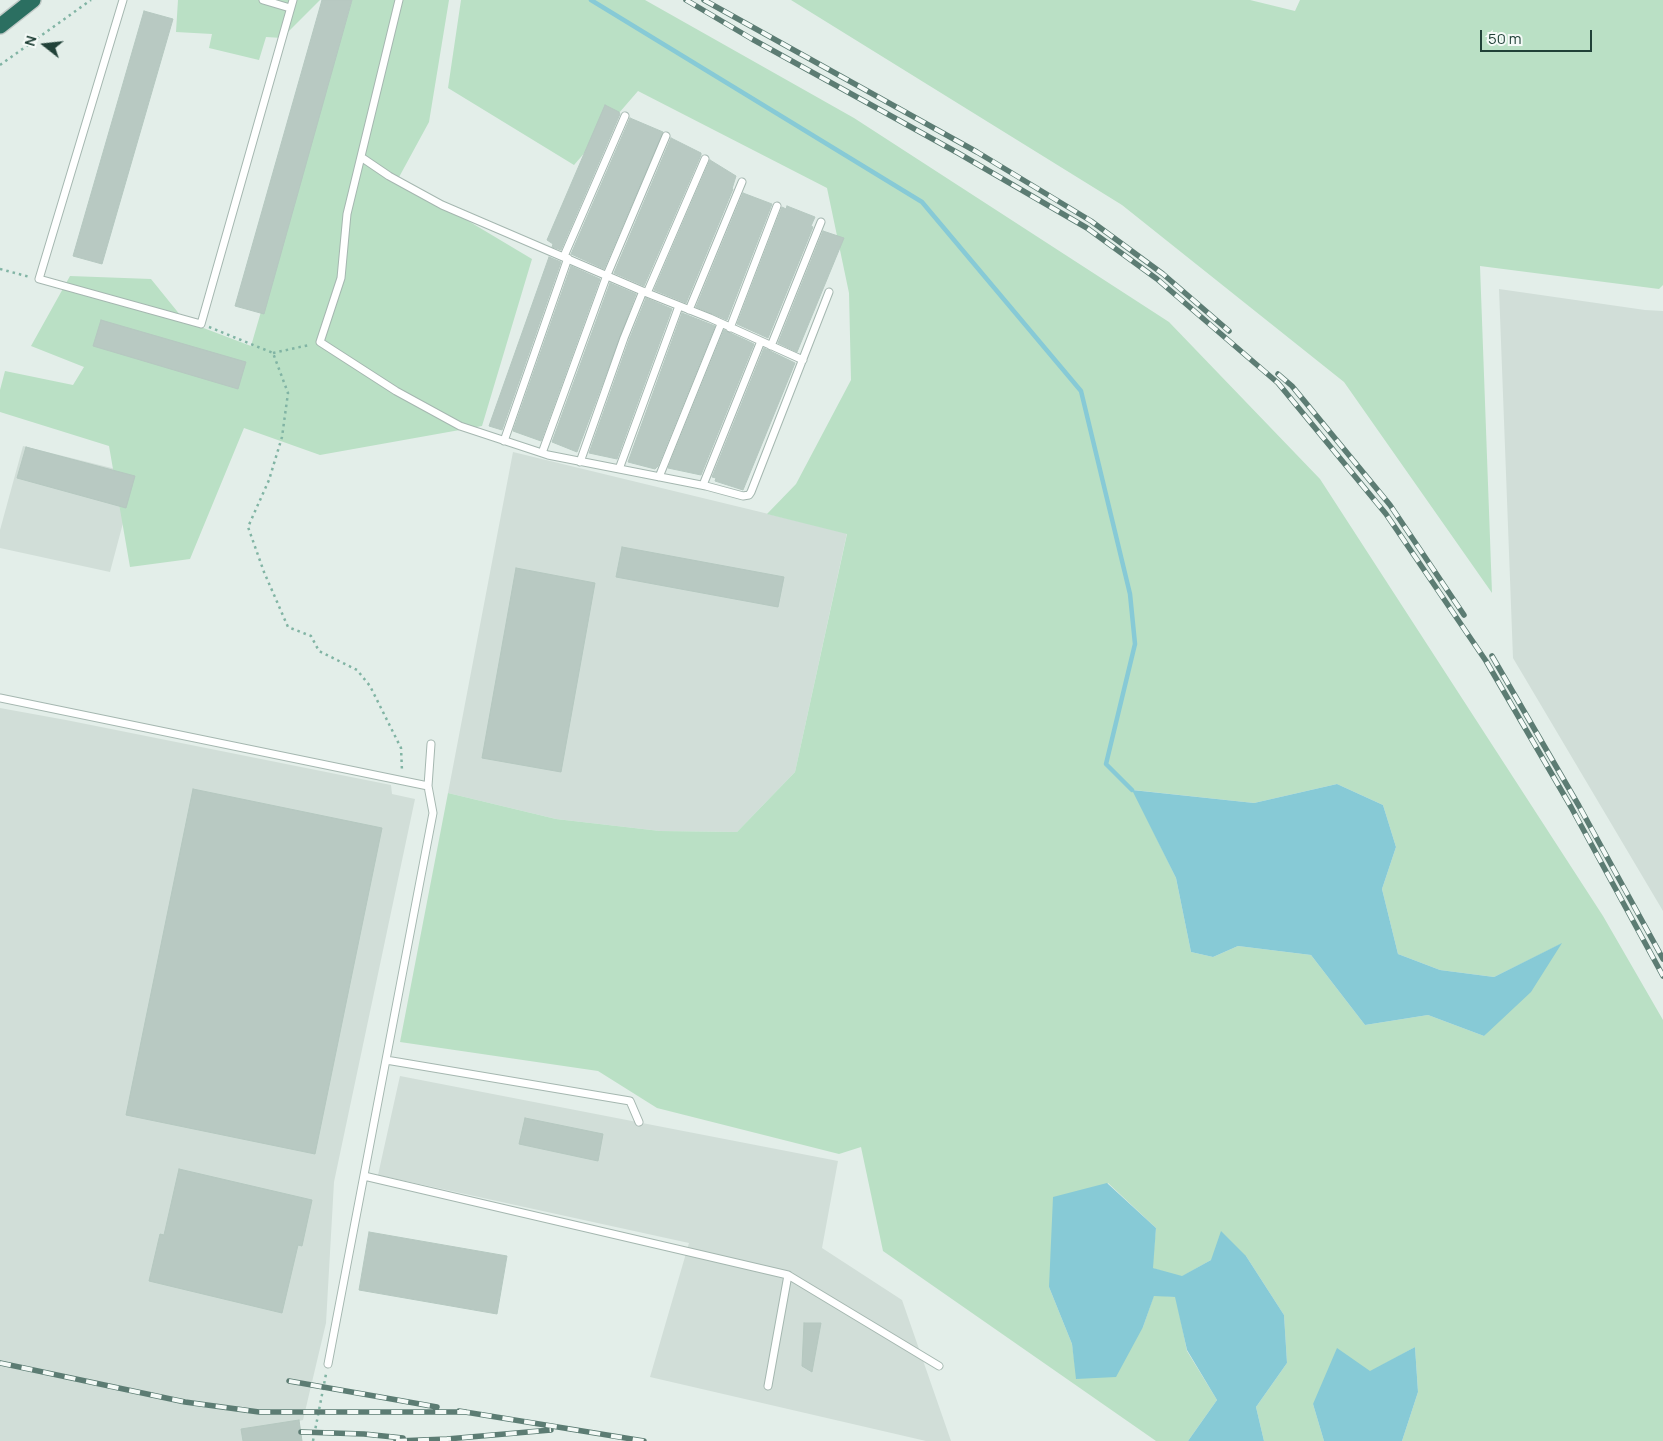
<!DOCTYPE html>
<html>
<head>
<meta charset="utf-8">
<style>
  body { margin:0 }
  #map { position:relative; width:1663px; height:1441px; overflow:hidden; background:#e3eee9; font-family:Manrope,sans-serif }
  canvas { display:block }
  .north { position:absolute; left:20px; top:20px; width:50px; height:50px; -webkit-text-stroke:4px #f4faf7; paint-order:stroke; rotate:286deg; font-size:14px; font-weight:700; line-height:20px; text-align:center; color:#214138 }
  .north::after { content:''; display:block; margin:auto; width:18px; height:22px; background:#214138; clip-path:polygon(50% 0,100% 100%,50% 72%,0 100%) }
  .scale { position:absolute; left:1480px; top:30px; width:112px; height:22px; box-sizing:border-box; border:2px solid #214138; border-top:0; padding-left:6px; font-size:15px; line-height:18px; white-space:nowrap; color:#214138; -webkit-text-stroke:4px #f4faf7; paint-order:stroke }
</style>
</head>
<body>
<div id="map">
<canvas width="1663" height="1441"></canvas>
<div class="north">N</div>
<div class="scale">50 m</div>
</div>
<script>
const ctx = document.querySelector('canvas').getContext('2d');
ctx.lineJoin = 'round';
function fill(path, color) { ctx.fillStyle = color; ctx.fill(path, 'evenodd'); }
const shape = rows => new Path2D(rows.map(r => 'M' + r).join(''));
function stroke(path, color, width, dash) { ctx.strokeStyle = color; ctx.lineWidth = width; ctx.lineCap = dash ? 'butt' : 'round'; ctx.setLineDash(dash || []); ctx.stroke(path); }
fill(shape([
  [1499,289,1645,310,1663,311,1663,911,1513,658],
  [23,446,136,474,110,572,0,548,0,530],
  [513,452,847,533,795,772,737,832,660,831,556,819,448,793],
  [0,708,66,720,391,785,392,794,415,799,334,1182,326,1323,303,1420,299,1421,302,1441,0,1441],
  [400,1076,838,1161,822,1248,902,1300,951,1441,926,1441,650,1377,689,1243,378,1175]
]), '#d1ded8');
fill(shape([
  [178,0,320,0,282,38,266,37,259,60,209,48,212,34,176,32],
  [352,0,449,0,429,122,398,179,532,259,482,426,320,455,244,428,190,559,130,567,109,446,0,412,0,390,5,371,73,385,84,367,31,346,70,276,151,279,185,321,251,346],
  [461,0,645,0,854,118,1169,322,1320,479,1603,916,1663,1020,1663,1441,1402,1441,1418,1392,1415,1347,1313,1404,1324,1441,1264,1441,1256,1407,1287,1363,1284,1315,1246,1256,1211,1260,1181,1277,1152,1268,1156,1228,1108,1183,1049,1287,1072,1344,1077,1379,1143,1327,1154,1295,1176,1297,1187,1351,1217,1400,1188,1441,1156,1441,883,1251,861,1147,839,1154,657,1108,598,1071,400,1042,448,793,556,819,660,831,737,832,795,772,847,534,767,514,796,484,851,380,849,293,827,188,638,91,574,165,448,88],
  [1337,784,1383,805,1396,847,1382,889,1398,954,1440,970,1494,977,1561,944,1484,1036,1428,1015,1365,1025,1311,955,1238,946,1213,957,1191,952,1176,878,1133,790,1254,803],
  [791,0,1250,0,1295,11,1300,0,1663,0,1663,285,1659,289,1480,266,1492,593,1344,382,1122,205]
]), '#bae0c5');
fill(shape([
  [1337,784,1383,805,1396,847,1382,889,1398,954,1440,970,1494,977,1562,943,1531,992,1484,1036,1428,1015,1365,1025,1311,955,1238,946,1213,957,1191,952,1176,878,1132,790,1254,803],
  [1107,1183,1156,1228,1153,1268,1182,1276,1211,1260,1221,1231,1246,1256,1284,1315,1287,1363,1256,1407,1264,1441,1188,1441,1217,1400,1187,1350,1175,1297,1154,1296,1143,1327,1116,1377,1076,1379,1072,1344,1049,1287,1053,1197],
  [1415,1347,1418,1392,1402,1441,1324,1441,1313,1404,1337,1348,1370,1371]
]), '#87cad6');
stroke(shape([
  [591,0,922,202,1081,391,1130,594,1135,644,1106,764,1132,790]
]), '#87cad6', 4.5);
const building = shape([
  [322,0,352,0,264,314,235,306,322,0],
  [144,11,173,19,102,264,73,256,144,11],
  [605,105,619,112,620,114,561,250,552,247,553,244,547,240,605,105],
  [630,118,663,132,604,269,571,254,630,118],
  [671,138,701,153,701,155,644,286,614,273,671,138],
  [710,160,736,176,732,189,733,189,686,303,654,290,710,160],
  [743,193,772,204,727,320,696,307,743,193],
  [787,206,815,217,811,226,813,227,768,338,737,324,782,207,786,209,787,206],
  [823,231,844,238,797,352,778,343,823,231],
  [549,257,561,262,502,430,489,426,549,257],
  [571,266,600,279,541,441,513,431,571,266],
  [610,283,636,294,577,452,552,442,610,283],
  [646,298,672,309,617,459,589,453,629,340,646,298],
  [682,313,715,326,658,466,655,469,628,462,682,313],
  [101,320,246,362,238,389,93,346,101,320],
  [724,330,754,344,701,475,668,468,724,330],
  [764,348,795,363,743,490,715,481,716,478,712,477,764,348],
  [26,447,135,476,126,508,17,478,26,447],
  [622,547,784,577,778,607,616,577,622,547],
  [516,568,595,583,561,772,482,758,516,568],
  [193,789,382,828,315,1154,126,1115,193,789],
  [525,1118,603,1134,598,1161,519,1144,525,1118],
  [179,1169,312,1200,302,1246,298,1245,282,1313,149,1281,160,1234,164,1235,179,1169],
  [369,1232,507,1256,497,1314,359,1290,369,1232],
  [804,1323,821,1323,812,1372,802,1366,804,1323],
  [299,1420,302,1441,243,1441,241,1429,299,1420]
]);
fill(building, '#b8c9c2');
stroke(building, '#b5c8c0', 1);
const lane = shape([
  [123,0,39,279,201,324,293,0],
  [263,0,290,8],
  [399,0,347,214,341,278,320,342,396,391,460,426,548,455,706,486,743,496,749,495,751,492,829,292],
  [361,157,389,176,442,205,647,293,710,318,803,360],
  [564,256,625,116],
  [647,293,705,159],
  [689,310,742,182],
  [730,328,777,206],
  [771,346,821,222],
  [504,441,568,258],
  [542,453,607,275,666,136],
  [580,462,624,338,643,291],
  [619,469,679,306],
  [659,477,721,324],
  [703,485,761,341],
  [0,698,428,786],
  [386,1060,630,1101,639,1122],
  [364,1176,788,1275,768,1386],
  [788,1275,939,1366],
  [328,1364,433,813,428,786,431,744]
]);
const highway = shape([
  [0,26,33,0]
]);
stroke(lane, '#a5b7b0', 9);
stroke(highway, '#c1cac7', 18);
stroke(shape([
  [0,65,91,0],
  [0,269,30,277],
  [209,327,273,353,288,393,282,437,269,480,248,527,264,572,288,627,311,636,319,651,357,670,370,686,401,748,402,771],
  [273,353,309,345],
  [313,1441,326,1374]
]), '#81b4a4', 2.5, [2.5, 4]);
stroke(lane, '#fff', 7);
stroke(highway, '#2b6f61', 15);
const rail = shape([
  [686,0,752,39,958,153,1087,228,1157,279,1278,383,1386,514,1486,661,1571,807,1663,976],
  [704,0,977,152,1091,221,1163,274,1229,331],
  [1278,374,1292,386,1390,505,1464,615],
  [1492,656,1579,806,1663,959],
  [0,1363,185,1402,259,1412,466,1412],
  [289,1381,437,1407],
  [459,1411,644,1441],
  [301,1432,364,1434,403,1438],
  [396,1441,447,1439,551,1430]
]);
stroke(rail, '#5c7c73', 5.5);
stroke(rail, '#f4faf7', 4, [11]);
</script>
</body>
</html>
